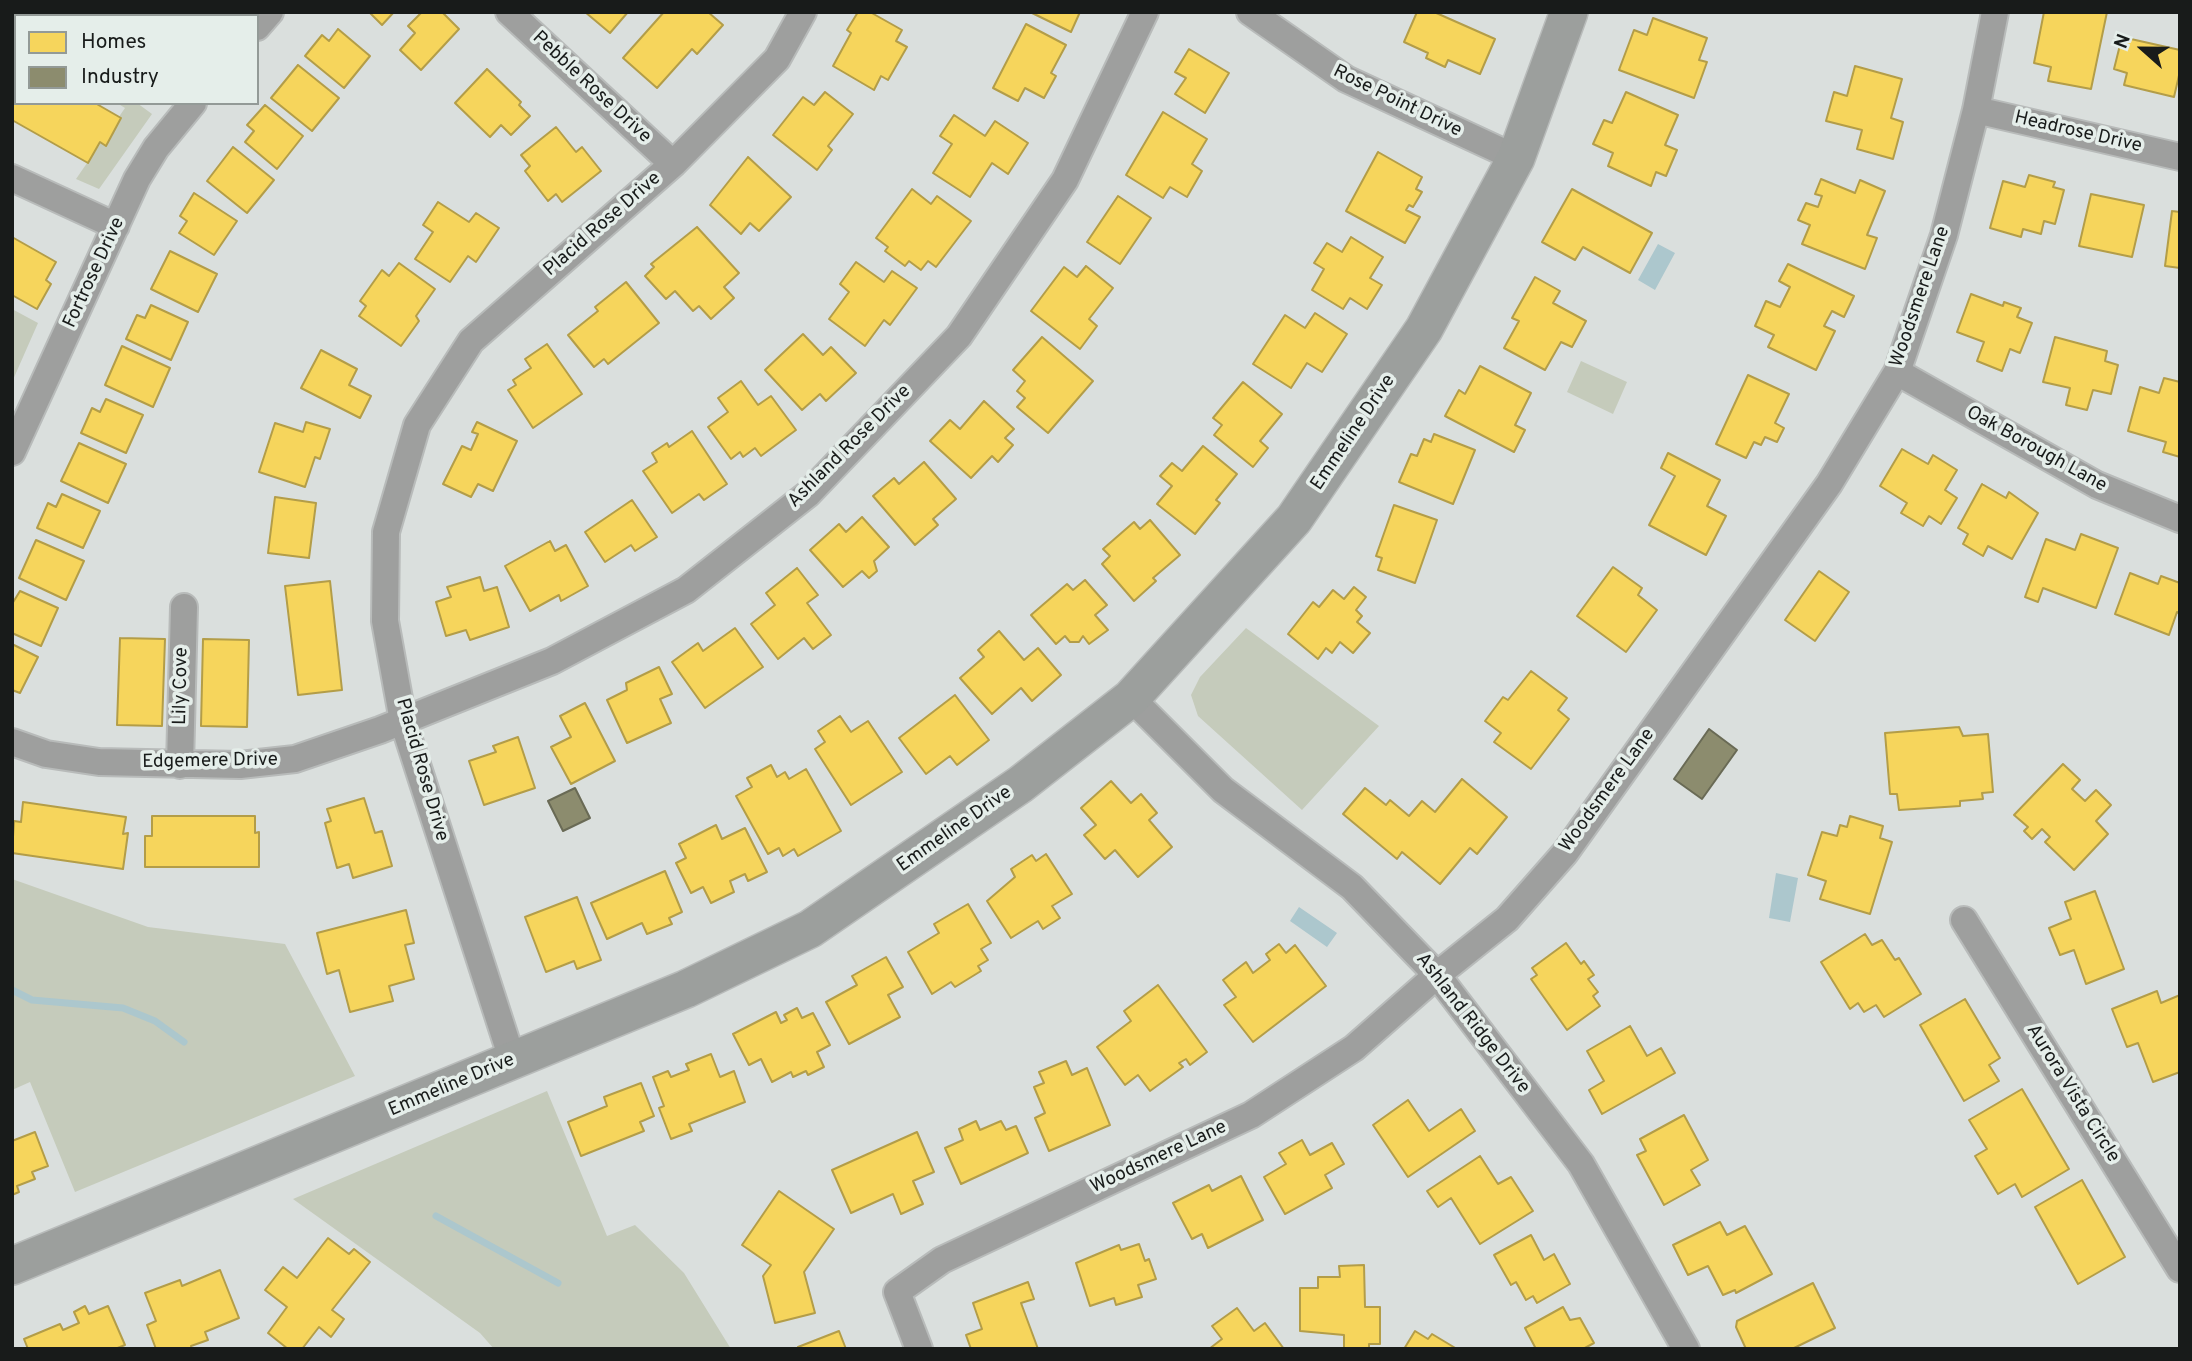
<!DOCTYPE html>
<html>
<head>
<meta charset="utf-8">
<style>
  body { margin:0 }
  #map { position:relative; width:2192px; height:1361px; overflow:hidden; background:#dadfdd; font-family:Overpass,sans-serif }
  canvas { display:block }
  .frame { position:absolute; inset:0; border:14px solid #181b1a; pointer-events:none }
  .legend { position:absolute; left:14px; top:14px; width:245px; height:91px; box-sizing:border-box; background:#e5eeea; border:2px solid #939a97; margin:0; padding:9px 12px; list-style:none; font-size:21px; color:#181b1a }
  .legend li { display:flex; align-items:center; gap:14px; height:35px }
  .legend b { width:35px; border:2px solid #939a97 }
  .north { position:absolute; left:2108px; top:14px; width:70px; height:70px; -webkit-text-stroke:5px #e5eeea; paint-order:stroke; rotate:291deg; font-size:19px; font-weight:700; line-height:28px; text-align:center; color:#181b1a }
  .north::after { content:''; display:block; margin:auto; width:24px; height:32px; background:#181b1a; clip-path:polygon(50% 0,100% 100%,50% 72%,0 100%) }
</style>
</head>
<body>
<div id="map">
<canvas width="2192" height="1361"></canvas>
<div class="frame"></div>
<ul class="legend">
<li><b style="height:19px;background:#f6d55c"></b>Homes</li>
<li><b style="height:19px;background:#8c8c6e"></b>Industry</li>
</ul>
<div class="north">N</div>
</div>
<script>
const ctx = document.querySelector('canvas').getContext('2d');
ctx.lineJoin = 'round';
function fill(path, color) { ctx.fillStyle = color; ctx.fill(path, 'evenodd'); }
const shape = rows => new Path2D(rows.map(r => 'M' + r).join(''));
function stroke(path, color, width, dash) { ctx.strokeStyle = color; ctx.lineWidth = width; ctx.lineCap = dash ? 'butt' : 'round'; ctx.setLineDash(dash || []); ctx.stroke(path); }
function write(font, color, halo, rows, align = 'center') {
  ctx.font = font + ' Overpass,sans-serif'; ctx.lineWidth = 7; ctx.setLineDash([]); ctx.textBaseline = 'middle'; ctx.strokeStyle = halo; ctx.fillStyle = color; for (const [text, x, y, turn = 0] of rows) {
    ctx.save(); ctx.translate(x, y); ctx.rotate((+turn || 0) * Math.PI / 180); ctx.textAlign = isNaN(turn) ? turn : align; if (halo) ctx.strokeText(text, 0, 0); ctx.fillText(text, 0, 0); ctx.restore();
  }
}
fill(shape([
  [117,103,137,103,152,114,99,189,76,179,125,108],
  [12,309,38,323,12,382],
  [1581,361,1627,382,1613,414,1567,392],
  [1246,628,1379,726,1302,810,1198,716,1191,695,1200,677],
  [12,879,148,927,285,944,355,1076,75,1192,30,1082,12,1090],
  [547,1091,607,1236,635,1225,684,1273,731,1349,494,1349,480,1333,293,1199]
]), '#c5cbbb');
fill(shape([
  [1658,244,1675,253,1655,290,1638,280],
  [1776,873,1798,878,1790,922,1769,918],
  [1299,907,1337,933,1327,947,1290,921]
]), '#acc7cd');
const homes = shape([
  [132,12,197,12,194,16,129,16,132,12],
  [369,12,394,12,382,25,369,12],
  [422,12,442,12,459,29,421,70,400,50,415,33,408,26,422,12],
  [585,12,628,12,610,33,585,12],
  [664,12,708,12,723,25,697,54,692,49,657,88,623,58,664,12],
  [858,12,870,12,902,30,896,41,907,47,888,80,881,76,874,90,833,66,851,33,847,30,858,12],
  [1030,12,1080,12,1071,32,1030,12],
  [1417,12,1434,12,1495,39,1480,74,1448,60,1445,67,1426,58,1428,53,1404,42,1417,12],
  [2044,12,2107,12,2091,89,2048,81,2051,67,2034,63,2044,12],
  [1653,18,1707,38,1699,60,1707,62,1694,98,1619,70,1634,30,1647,35,1653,18],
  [1026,24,1066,45,1051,73,1056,76,1044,98,1025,88,1018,101,993,88,1026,24],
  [338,29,370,56,344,88,305,56,322,35,329,41,338,29],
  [2122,37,2180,50,2180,71,2174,97,2124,85,2127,73,2114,69,2122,37],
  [1189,49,1229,73,1205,113,1175,94,1186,78,1175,72,1189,49],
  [12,56,16,58,16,103,95,103,121,118,106,146,100,142,88,163,12,120,12,56],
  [298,65,339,98,312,131,271,98,298,65],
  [1855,66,1902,79,1891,118,1903,122,1893,159,1857,149,1862,130,1826,121,1834,92,1847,96,1855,66],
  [487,69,521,102,519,105,530,116,511,135,501,125,490,137,455,103,487,69],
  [825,92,853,114,828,146,832,150,817,170,773,135,803,97,814,105,825,92],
  [1626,92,1678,115,1665,145,1677,150,1666,176,1656,172,1651,186,1608,166,1613,153,1593,144,1604,120,1612,123,1626,92],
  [265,105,303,136,277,169,245,142,254,131,247,125,265,105],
  [1163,112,1207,139,1192,164,1202,171,1187,197,1170,187,1163,198,1126,175,1163,112],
  [954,115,985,136,995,121,1028,143,1008,174,992,163,970,197,933,173,952,144,940,136,954,115],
  [556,127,576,152,582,147,601,171,562,202,556,194,548,201,525,171,530,166,521,155,556,127],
  [233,147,274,180,247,213,207,181,233,147],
  [1378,152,1422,177,1416,189,1422,192,1413,207,1409,205,1406,210,1420,217,1405,243,1346,211,1378,152],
  [748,157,791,197,759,231,750,223,741,234,710,205,748,157],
  [2029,175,2055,182,2053,187,2064,190,2055,224,2044,221,2041,234,2023,229,2021,237,1990,228,2003,181,2025,187,2029,175],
  [1821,179,1855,193,1860,180,1885,191,1867,235,1877,238,1865,269,1802,244,1810,225,1798,220,1806,203,1818,207,1822,196,1815,194,1821,179],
  [912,189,931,204,937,196,971,221,936,267,928,261,921,270,909,261,905,266,885,251,888,247,876,238,912,189],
  [1572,189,1652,233,1630,273,1583,247,1575,260,1542,242,1572,189],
  [194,193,237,221,214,255,179,233,187,221,180,216,194,193],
  [2091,194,2144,205,2132,257,2079,246,2091,194],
  [1118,196,1151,218,1120,264,1087,242,1118,196],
  [438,202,469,222,476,213,499,228,476,262,468,256,450,282,415,259,433,232,423,225,438,202],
  [2172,211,2180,212,2180,268,2165,266,2172,211],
  [697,227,739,273,724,287,734,298,711,319,699,306,693,311,675,291,666,299,645,276,654,267,651,264,697,227],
  [12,237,56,262,46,280,51,284,37,309,12,295,12,237],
  [1351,237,1383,257,1370,278,1382,285,1367,309,1350,298,1343,309,1312,290,1324,269,1314,263,1327,243,1342,252,1351,237],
  [170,251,217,274,198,312,151,289,170,251],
  [856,262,884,282,892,271,917,288,890,325,884,320,865,346,829,319,849,292,840,284,856,262],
  [399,263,435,289,416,316,419,321,401,346,359,316,366,306,360,301,382,270,389,276,399,263],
  [1788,264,1854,296,1844,317,1832,311,1824,326,1835,331,1816,370,1768,347,1774,335,1755,326,1766,301,1780,307,1790,287,1779,281,1788,264],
  [1086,266,1113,288,1089,319,1097,326,1080,349,1031,311,1064,267,1077,277,1086,266],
  [1535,277,1560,291,1553,303,1586,321,1572,347,1561,342,1545,370,1504,348,1519,321,1512,318,1535,277],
  [626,282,659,323,608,364,604,359,594,367,568,335,598,311,595,307,626,282],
  [1971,294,2003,306,2004,302,2021,308,2017,317,2032,323,2020,353,2010,349,2002,371,1977,361,1984,342,1957,332,1971,294],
  [151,305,188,322,171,360,126,339,137,315,145,318,151,305],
  [1315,313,1347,334,1322,372,1307,363,1291,388,1253,364,1285,315,1305,328,1315,313],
  [803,334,823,355,831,347,856,373,826,401,820,394,802,410,765,370,803,334],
  [1042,337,1093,381,1048,433,1017,407,1025,398,1017,391,1025,381,1013,370,1042,337],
  [2055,337,2107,351,2105,361,2118,365,2111,394,2093,390,2087,410,2066,405,2070,388,2043,382,2055,337],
  [547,344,582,394,533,428,508,390,516,385,513,380,531,368,525,359,547,344],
  [122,346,170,368,153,407,105,385,122,346],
  [321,350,357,369,349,385,371,396,360,418,301,388,321,350],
  [1480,366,1531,393,1515,425,1525,430,1514,452,1445,416,1459,390,1465,394,1480,366],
  [1748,375,1789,394,1775,423,1784,428,1777,442,1765,437,1761,445,1754,442,1746,458,1716,444,1748,375],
  [2164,378,2180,382,2180,457,2163,452,2166,442,2128,431,2140,387,2159,393,2164,378],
  [741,381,758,405,771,396,796,430,761,456,755,448,743,457,740,452,731,459,708,427,728,412,718,398,741,381],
  [1243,382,1282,414,1260,441,1268,448,1253,467,1214,435,1222,425,1213,418,1243,382],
  [106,399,143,415,126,453,81,433,92,408,100,412,106,399],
  [984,401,1014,429,1005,438,1013,445,998,462,992,456,971,478,930,441,950,420,960,429,984,401],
  [306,422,330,429,320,459,315,457,305,487,259,472,275,423,303,432,306,422],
  [477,422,517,441,493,491,478,484,471,497,443,484,462,446,471,450,478,434,472,432,477,422],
  [692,431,727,484,704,500,699,494,672,513,643,471,657,462,652,453,667,443,669,447,692,431],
  [1434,434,1475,450,1453,504,1399,482,1411,454,1417,456,1424,439,1431,442,1434,434],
  [79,443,126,464,108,503,61,481,79,443],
  [1203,446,1237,474,1216,500,1220,503,1195,534,1157,504,1172,486,1160,476,1172,463,1182,471,1203,446],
  [1902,449,1928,464,1933,455,1957,470,1945,490,1957,498,1941,524,1929,516,1923,526,1901,513,1907,503,1880,486,1902,449],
  [1668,453,1720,480,1707,506,1726,516,1706,555,1649,525,1675,476,1661,468,1668,453],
  [924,462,956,499,933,519,938,525,915,545,873,496,894,478,899,484,924,462],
  [1982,484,2006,498,2009,492,2038,513,2012,559,1988,546,1983,556,1963,544,1968,534,1958,528,1982,484],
  [62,494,100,511,83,548,37,528,48,503,56,507,62,494],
  [275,497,316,503,309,558,268,553,275,497],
  [632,500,657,537,635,551,631,545,605,562,585,532,632,500],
  [1394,505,1437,520,1415,583,1378,570,1382,558,1376,556,1394,505],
  [862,517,889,547,874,561,877,571,869,578,862,571,843,587,810,550,839,524,846,532,862,517],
  [1150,520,1180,555,1153,578,1156,581,1134,601,1102,564,1110,556,1103,549,1134,522,1140,529,1150,520],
  [2081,534,2118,548,2096,608,2043,588,2038,602,2025,597,2046,539,2075,550,2081,534],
  [36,540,84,561,66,600,19,578,36,540],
  [550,541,555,551,566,545,588,586,561,601,559,595,530,611,505,566,550,541],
  [1613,567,1642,588,1638,595,1657,610,1626,652,1577,616,1613,567],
  [797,568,818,595,807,603,831,635,813,649,804,638,778,659,751,624,775,605,766,593,797,568],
  [1819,571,1849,592,1815,641,1785,620,1819,571],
  [2130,573,2158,584,2161,576,2180,583,2180,613,2177,612,2169,635,2115,614,2130,573],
  [480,577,484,591,497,587,509,627,470,640,466,630,446,636,436,602,451,597,447,587,480,577],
  [1085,580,1107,605,1095,615,1108,630,1089,644,1083,636,1079,642,1070,642,1065,636,1056,644,1031,615,1067,584,1073,590,1085,580],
  [330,581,342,690,298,695,285,586,330,581],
  [1354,587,1366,597,1356,610,1362,616,1357,622,1370,633,1353,653,1340,642,1332,653,1326,648,1318,659,1288,634,1313,602,1319,607,1333,590,1344,599,1354,587],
  [20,591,58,608,41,646,12,633,12,604,20,591],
  [735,628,763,667,705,708,672,662,698,643,703,651,735,628],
  [999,631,1024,660,1038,648,1061,675,1032,701,1021,688,992,714,960,678,984,657,978,650,999,631],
  [120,638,165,639,162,726,117,725,120,638],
  [203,639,249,640,247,727,201,726,203,639],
  [12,644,38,657,20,693,12,690,12,644],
  [659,667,672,694,660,699,671,723,627,743,607,700,627,690,626,683,659,667],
  [1531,671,1567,698,1558,710,1569,719,1531,769,1494,742,1501,733,1485,721,1503,697,1508,700,1531,671],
  [955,695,989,740,957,765,950,756,926,774,899,738,955,695],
  [585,703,615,761,571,784,551,747,571,737,560,716,585,703],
  [840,716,851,732,868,721,902,772,851,805,815,749,825,742,818,731,840,716],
  [1959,727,1963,736,1988,734,1993,792,1982,793,1983,799,1960,801,1960,806,1899,810,1897,794,1890,794,1885,733,1959,727],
  [518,737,535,788,484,805,469,761,496,752,493,746,518,737],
  [2063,764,2080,780,2072,789,2085,801,2096,790,2111,805,2096,821,2108,834,2074,870,2045,842,2050,837,2042,829,2032,839,2024,831,2028,827,2014,815,2063,764],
  [771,765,777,777,785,772,789,779,806,769,841,831,798,856,794,849,783,856,779,848,768,854,736,796,752,787,747,778,771,765],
  [1462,779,1507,817,1477,854,1470,848,1440,884,1402,852,1397,859,1343,814,1365,788,1386,805,1390,800,1409,816,1422,801,1435,812,1462,779],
  [1111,781,1131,803,1141,794,1157,813,1149,820,1172,847,1138,877,1115,850,1105,859,1084,835,1096,825,1081,808,1111,781],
  [364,798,375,833,382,831,392,866,353,878,349,864,337,868,325,823,331,821,327,809,364,798],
  [23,802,126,817,123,834,128,833,123,869,12,853,14,821,21,822,23,802],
  [152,816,255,816,255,833,259,832,259,867,145,867,145,836,152,836,152,816],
  [1850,816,1883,826,1880,838,1892,842,1870,914,1820,899,1826,881,1808,875,1822,832,1837,836,1840,825,1847,827,1850,816],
  [716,825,722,839,745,828,767,872,748,881,745,874,730,881,734,892,711,903,703,887,691,893,676,863,686,858,679,844,716,825],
  [1046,854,1072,894,1052,906,1060,918,1043,929,1038,921,1011,938,987,901,1015,877,1011,869,1032,855,1036,861,1046,854],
  [665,871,682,912,669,918,672,924,647,934,642,923,607,939,591,903,665,871],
  [2095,891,2124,969,2086,984,2074,950,2060,955,2049,928,2071,919,2065,902,2095,891],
  [577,897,601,960,577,969,574,961,546,972,525,917,577,897],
  [968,904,991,943,981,949,988,960,978,966,981,971,955,987,951,982,932,994,908,952,939,933,934,924,968,904],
  [406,910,414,943,405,945,414,979,389,986,393,1001,350,1012,339,970,327,974,317,933,406,910],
  [1865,934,1872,945,1882,940,1895,960,1899,958,1921,994,1884,1017,1876,1005,1864,1012,1858,1003,1850,1009,1821,962,1865,934],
  [1566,943,1581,964,1584,961,1594,975,1588,979,1598,992,1593,996,1600,1006,1567,1030,1531,979,1537,975,1532,968,1566,943],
  [1279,944,1286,953,1295,945,1326,986,1253,1042,1224,1005,1236,997,1223,980,1246,962,1253,973,1270,960,1266,954,1279,944],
  [886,957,903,987,888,995,900,1017,849,1044,826,1002,857,985,852,976,886,957],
  [1158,985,1207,1052,1190,1065,1186,1059,1179,1063,1183,1067,1150,1091,1138,1075,1125,1085,1097,1047,1131,1021,1124,1011,1158,985],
  [2157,991,2161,1003,2180,995,2180,1072,2153,1082,2138,1043,2127,1047,2112,1009,2157,991],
  [1965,999,2000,1058,1989,1065,1999,1081,1964,1101,1920,1025,1965,999],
  [797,1008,802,1018,813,1013,830,1045,817,1052,824,1067,808,1075,806,1071,793,1077,791,1072,772,1082,761,1059,749,1065,733,1034,776,1012,781,1023,787,1020,784,1015,797,1008],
  [1630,1026,1647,1056,1661,1048,1675,1073,1602,1114,1589,1090,1604,1081,1587,1051,1630,1026],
  [711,1054,720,1077,734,1071,745,1102,689,1124,692,1131,671,1139,659,1108,664,1106,653,1077,668,1071,671,1077,689,1070,686,1064,711,1054],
  [1066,1061,1072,1075,1087,1068,1110,1125,1049,1151,1035,1118,1045,1113,1034,1087,1044,1083,1039,1072,1066,1061],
  [641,1083,654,1116,640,1122,644,1131,581,1156,568,1122,607,1106,604,1097,641,1083],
  [2022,1089,2069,1169,2022,1197,2015,1184,1998,1194,1975,1156,1987,1149,1969,1120,2022,1089],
  [1408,1100,1429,1131,1461,1109,1475,1131,1408,1177,1373,1125,1408,1100],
  [1684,1115,1708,1160,1691,1170,1700,1185,1664,1205,1637,1155,1646,1151,1640,1139,1684,1115],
  [976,1121,980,1130,1001,1121,1006,1130,1016,1126,1028,1153,961,1184,945,1148,963,1140,959,1129,976,1121],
  [35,1132,48,1166,32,1172,35,1179,17,1186,19,1192,12,1195,12,1141,35,1132],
  [917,1132,934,1172,913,1181,923,1204,901,1214,893,1194,851,1213,832,1170,917,1132],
  [1302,1140,1310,1155,1332,1143,1344,1164,1325,1175,1332,1188,1285,1214,1264,1177,1286,1164,1279,1153,1302,1140],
  [1480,1156,1498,1184,1511,1177,1533,1211,1480,1244,1451,1198,1438,1207,1427,1191,1480,1156],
  [1241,1176,1263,1220,1208,1248,1202,1234,1192,1239,1173,1203,1209,1185,1212,1191,1241,1176],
  [2082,1180,2125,1257,2078,1284,2035,1207,2082,1180],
  [779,1191,834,1229,804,1272,815,1313,775,1323,763,1276,771,1265,742,1245,779,1191],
  [1720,1222,1727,1235,1745,1226,1772,1274,1736,1293,1735,1290,1723,1295,1708,1266,1688,1275,1673,1245,1720,1222],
  [1531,1235,1544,1260,1554,1254,1570,1284,1537,1303,1533,1296,1526,1300,1516,1282,1511,1285,1494,1255,1531,1235],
  [328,1238,349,1254,354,1249,370,1262,332,1310,344,1319,331,1337,319,1327,302,1349,288,1349,268,1333,287,1307,265,1290,283,1267,297,1278,328,1238],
  [1139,1244,1145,1261,1149,1259,1156,1279,1138,1285,1142,1297,1116,1305,1114,1298,1090,1306,1076,1263,1119,1245,1121,1250,1139,1244],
  [1364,1265,1365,1307,1380,1307,1380,1344,1369,1344,1369,1349,1344,1349,1344,1335,1300,1331,1300,1288,1318,1288,1318,1277,1340,1277,1339,1266,1364,1265],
  [220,1270,239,1318,205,1332,208,1340,191,1346,192,1349,156,1349,147,1325,156,1321,145,1293,180,1280,182,1286,220,1270],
  [1028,1282,1034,1299,1021,1303,1038,1349,971,1349,966,1335,982,1329,973,1303,1028,1282],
  [1813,1283,1835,1328,1792,1349,1746,1349,1736,1327,1737,1321,1813,1283],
  [85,1306,89,1314,108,1306,125,1345,115,1349,28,1349,24,1339,60,1324,63,1330,79,1323,74,1312,85,1306],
  [1563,1307,1570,1320,1580,1318,1594,1343,1583,1349,1536,1349,1525,1328,1563,1307],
  [1237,1308,1254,1331,1265,1323,1284,1349,1209,1349,1222,1339,1212,1326,1237,1308],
  [839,1331,846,1349,799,1349,798,1347,839,1331],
  [1415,1331,1428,1339,1432,1334,1457,1349,1404,1349,1415,1331]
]);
fill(homes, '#f6d55c');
stroke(homes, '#b39d48', 2);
const industry = shape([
  [1709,729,1737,750,1702,799,1674,779,1709,729],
  [575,788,590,818,563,831,548,801,575,788]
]);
fill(industry, '#8c8c6e');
stroke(industry, '#696a55', 2);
stroke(shape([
  [12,990,32,1000,123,1008,155,1021,184,1042],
  [436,1216,558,1283]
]), '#acc7cd', 7);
const street = shape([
  [509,12,673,164],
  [1250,12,1346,79,1516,158],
  [257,27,270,12],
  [1976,110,2180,157],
  [12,178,116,226],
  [1897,372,2097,485,2180,519],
  [12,452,137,179,156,148,193,103],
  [1131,698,1223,790,1352,887,1437,975,1581,1164,1686,1349],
  [12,742,46,754,99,762,240,765,295,759,380,730,552,661,686,590,808,494,959,336,1065,180,1145,12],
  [180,765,184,607],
  [1964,920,2180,1269],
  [512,1059,403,721,385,621,386,532,417,425,471,341,673,164,777,59,803,12],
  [919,1349,897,1292,942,1260,1251,1115,1354,1048,1437,975,1507,919,1565,853,1829,484,1897,372,1944,235,1976,110,1995,12]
]);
const secondary = shape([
  [12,1266,686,989,810,929,1021,784,1131,698,1294,519,1424,329,1516,158,1569,12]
]);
stroke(street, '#b8bbba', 30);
stroke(secondary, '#b8bbba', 40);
stroke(street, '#9e9f9e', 26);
stroke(secondary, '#9c9f9d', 37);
write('19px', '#181b1a', '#e5eeea', [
  ["Pebble Rose Drive",591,88,43],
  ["Rose Point Drive",1397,102,26],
  ["Headrose Drive",2078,133,13],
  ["Placid Rose Drive",603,225,-41],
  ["Fortrose Drive",95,273,-65],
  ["Woodsmere Lane",1921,297,-71],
  ["Emmeline Drive",1354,433,-56],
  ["Ashland Rose Drive",850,447,-45],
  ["Oak Borough Lane",2036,450,29],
  ["Lily Cove",182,686,-89],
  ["Edgemere Drive",210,762,-1],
  ["Placid Rose Drive",421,770,74],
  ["Woodsmere Lane",1608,791,-54],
  ["Emmeline Drive",955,830,-35],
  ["Ashland Ridge Drive",1472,1024,52],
  ["Emmeline Drive",452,1086,-23],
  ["Aurora Vista Circle",2072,1094,58],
  ["Woodsmere Lane",1159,1158,-25]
]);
</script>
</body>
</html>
